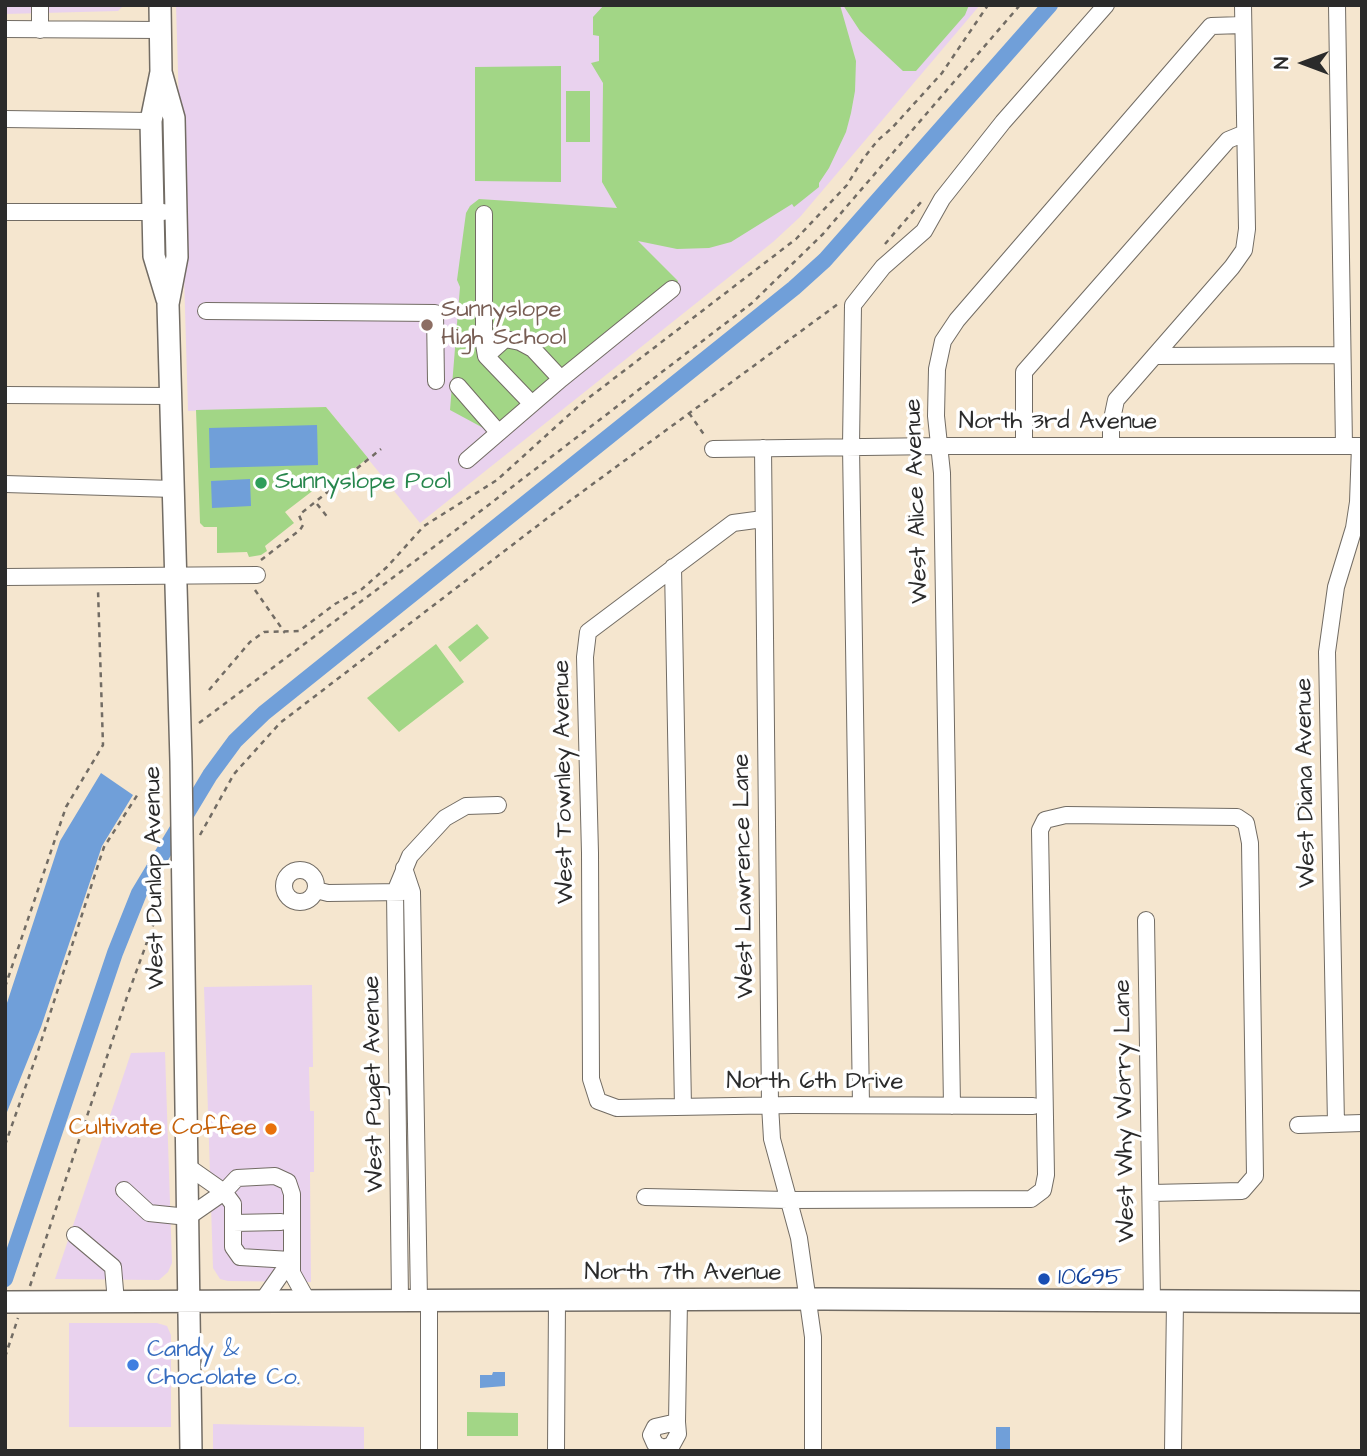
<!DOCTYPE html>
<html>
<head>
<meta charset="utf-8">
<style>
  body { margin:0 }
  #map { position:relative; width:1367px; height:1456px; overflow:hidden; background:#f5e6cf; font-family:"Architects Daughter",sans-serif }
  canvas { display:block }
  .frame { position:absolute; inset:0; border:7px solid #2b2b2b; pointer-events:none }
  .north { position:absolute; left:1269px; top:28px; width:70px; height:70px; -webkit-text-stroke:5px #fff; paint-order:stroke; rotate:270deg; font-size:19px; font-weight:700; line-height:28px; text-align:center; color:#2b2b2b }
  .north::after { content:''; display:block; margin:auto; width:24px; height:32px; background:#2b2b2b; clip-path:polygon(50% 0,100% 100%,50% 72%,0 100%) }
</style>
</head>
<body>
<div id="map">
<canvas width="1367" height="1456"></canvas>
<div class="frame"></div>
<div class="north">N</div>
</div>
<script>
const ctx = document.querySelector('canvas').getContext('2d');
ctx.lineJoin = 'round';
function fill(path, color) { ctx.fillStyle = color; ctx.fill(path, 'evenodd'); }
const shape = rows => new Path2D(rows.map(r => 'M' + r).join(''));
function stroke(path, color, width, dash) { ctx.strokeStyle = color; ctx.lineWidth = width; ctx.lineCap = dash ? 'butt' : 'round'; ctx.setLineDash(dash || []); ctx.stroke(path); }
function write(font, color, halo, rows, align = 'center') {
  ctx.font = font + ' "Architects Daughter",sans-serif'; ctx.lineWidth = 7; ctx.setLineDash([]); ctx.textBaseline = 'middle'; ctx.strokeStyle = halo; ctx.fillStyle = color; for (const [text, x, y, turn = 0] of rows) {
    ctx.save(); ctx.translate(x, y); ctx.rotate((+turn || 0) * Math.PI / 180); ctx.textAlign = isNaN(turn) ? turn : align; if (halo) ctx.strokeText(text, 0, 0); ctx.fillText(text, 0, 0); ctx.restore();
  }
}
fill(shape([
  [5,5,124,5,118,11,5,14],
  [176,5,980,5,800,217,773,242,420,523,326,407,188,411],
  [312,985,313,1067,309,1067,310,1111,314,1111,314,1172,310,1172,311,1282,228,1281,220,1279,213,1268,204,987],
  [165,1052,172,1263,168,1272,159,1280,55,1279,131,1053],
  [69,1323,157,1323,167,1326,171,1335,171,1427,69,1427],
  [213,1424,364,1427,364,1451,213,1451]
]), '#e9d2ee');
fill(shape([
  [604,5,840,5,856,61,855,91,851,113,846,132,829,168,819,183,819,187,794,207,792,204,731,242,709,248,677,249,638,241,678,281,673,292,500,437,450,410,460,287,457,280,466,213,470,206,479,199,617,208,602,182,603,83,591,63,599,61,599,36,593,35,593,17],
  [843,5,969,5,965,15,916,71,903,71,860,31],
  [561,66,561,182,475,181,475,67],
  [566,91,590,91,590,142,566,142],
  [326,407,368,458,333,485,328,479,285,512,294,523,265,546,267,551,261,555,249,557,247,552,217,553,217,527,204,527,200,523,196,410],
  [477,624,489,638,460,662,448,647],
  [436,644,464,682,399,732,367,698],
  [467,1412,518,1413,518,1436,467,1436]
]), '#a2d686');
fill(shape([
  [317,425,318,465,210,468,209,428],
  [250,479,251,506,212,508,211,481],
  [101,773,133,795,102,846,41,1027,5,1117,5,1009,60,841],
  [493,1372,505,1372,505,1386,480,1388,480,1375,492,1375],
  [996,1427,1010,1427,1010,1451,996,1451]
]), '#709fd9');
stroke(shape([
  [5,1279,115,953,139,893,210,775,235,741,264,713,794,288,825,260,1050,5]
]), '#709fd9', 16);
const minor = shape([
  [40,5,40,30],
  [1337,5,1344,446],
  [5,29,160,30],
  [5,119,151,121],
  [5,212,163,212],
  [206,311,435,313,436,381],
  [486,356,532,404],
  [1155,356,1342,355],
  [561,379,672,289],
  [458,386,498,432],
  [5,395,171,396],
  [1111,445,1111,424,1116,400,1232,267,1244,250,1247,229,1243,5],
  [1024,446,1024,372,1228,140,1245,133],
  [763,448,770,1105,772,1139,799,1238,813,1337,813,1451],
  [713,449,939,446,1362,446],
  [467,460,561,379,533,349,520,342,505,339,486,356,484,344,484,214],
  [5,484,174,489],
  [763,519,733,523,588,632,585,657,590,853,591,1079,598,1101,617,1108,793,1105,1033,1106],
  [673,567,683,1107],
  [5,577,257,575],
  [404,868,412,892,419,1300],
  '284 886a16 16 0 1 1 32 0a16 16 0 1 1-32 0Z',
  [316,890,328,893,403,892],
  [1146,920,1152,1301],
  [861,1105,851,446,853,305,883,267,924,231,942,199,1003,122,1106,5],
  [952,1106,942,473,936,416,937,369,943,341,957,320,1211,26,1243,25],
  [1336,1124,1327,652,1336,587,1354,528,1358,502,1360,446],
  [1298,1125,1362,1123],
  [187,1166,224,1192,237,1178,275,1176,288,1182,292,1194,292,1273,307,1300],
  [124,1190,149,1213,188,1217,224,1192,233,1204,233,1247,240,1257,291,1260],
  [645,1197,788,1200,1031,1199,1043,1190,1046,1175,1040,830,1045,820,1066,815,1237,817,1246,823,1250,843,1255,1176,1242,1191,1151,1193],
  [233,1223,281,1222],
  [75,1235,113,1267,116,1302],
  [263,1300,291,1260],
  [400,1300,395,892,410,856,445,818,466,806,498,805],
  [677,1422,678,1434,672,1445,663,1448,655,1444,651,1435,655,1427,677,1422,679,1300],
  [429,1451,429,1300],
  [556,1451,557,1300],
  [1173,1451,1175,1301]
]);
const major = shape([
  [160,5,161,72,151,121,154,256,167,299],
  [161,72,174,118,176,212,177,257,168,304,181,762,191,1451],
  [5,1302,824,1299,1362,1302]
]);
stroke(minor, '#726c64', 18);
stroke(major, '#726c64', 24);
stroke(shape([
  [885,244,922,201],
  [689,413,705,436],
  [325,481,331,489],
  [317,504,329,519],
  [261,560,300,530,303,525,299,515,381,449],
  [255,590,285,633],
  [209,690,250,642,264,632,299,631,335,604,362,589,387,567,424,526,497,480,582,403,796,239,847,185,863,159,878,140,892,128,942,73,988,5],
  [199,723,435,546,752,303,823,234,1020,5],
  [200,835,234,774,280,723,571,500,838,304],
  [5,987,66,807,103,745,98,590],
  [5,1145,37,1054,99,862,104,847,138,794],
  [30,1286,127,997,159,909,166,900],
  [5,1357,18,1318]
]), '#726c64', 2.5, [5, 5]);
stroke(minor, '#fff', 16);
stroke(major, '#fff', 21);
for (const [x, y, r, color] of [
  [427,325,7,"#8d6e63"],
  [261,483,7,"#2e9e5b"],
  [271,1129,7,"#e8710a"],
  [1044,1279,7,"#1a4fb4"],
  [133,1365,7,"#3f7fe0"]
]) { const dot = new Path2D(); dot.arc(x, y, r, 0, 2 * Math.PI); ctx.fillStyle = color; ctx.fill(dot); stroke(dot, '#fff', 2.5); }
write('24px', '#785e54', '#fff', [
  ["Sunnyslope",441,311],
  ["High School",441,339]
], 'left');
write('24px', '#2b2b2b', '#fff', [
  ["North 3rd Avenue",1058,423],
  ["West Alice Avenue",918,501,-92],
  ["West Townley Avenue",565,782,-91],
  ["West Diana Avenue",1307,783,-91],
  ["West Lawrence Lane",745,876,-91],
  ["West Dunlap Avenue",156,878,-91],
  ["North 6th Drive",815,1083],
  ["West Puget Avenue",375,1084,-91],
  ["West Why Worry Lane",1126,1111,-91],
  ["North 7th Avenue",683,1274]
]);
write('24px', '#27864d', '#fff', [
  ["Sunnyslope Pool",275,483]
], 'left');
write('24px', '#c56008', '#fff', [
  ["Cultivate Coffee",257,1129]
], 'right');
write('24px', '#164399', '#fff', [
  ["10695",1058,1279]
], 'left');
write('24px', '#366cbe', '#fff', [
  ["Candy &",147,1351],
  ["Chocolate Co.",147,1379]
], 'left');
</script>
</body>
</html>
